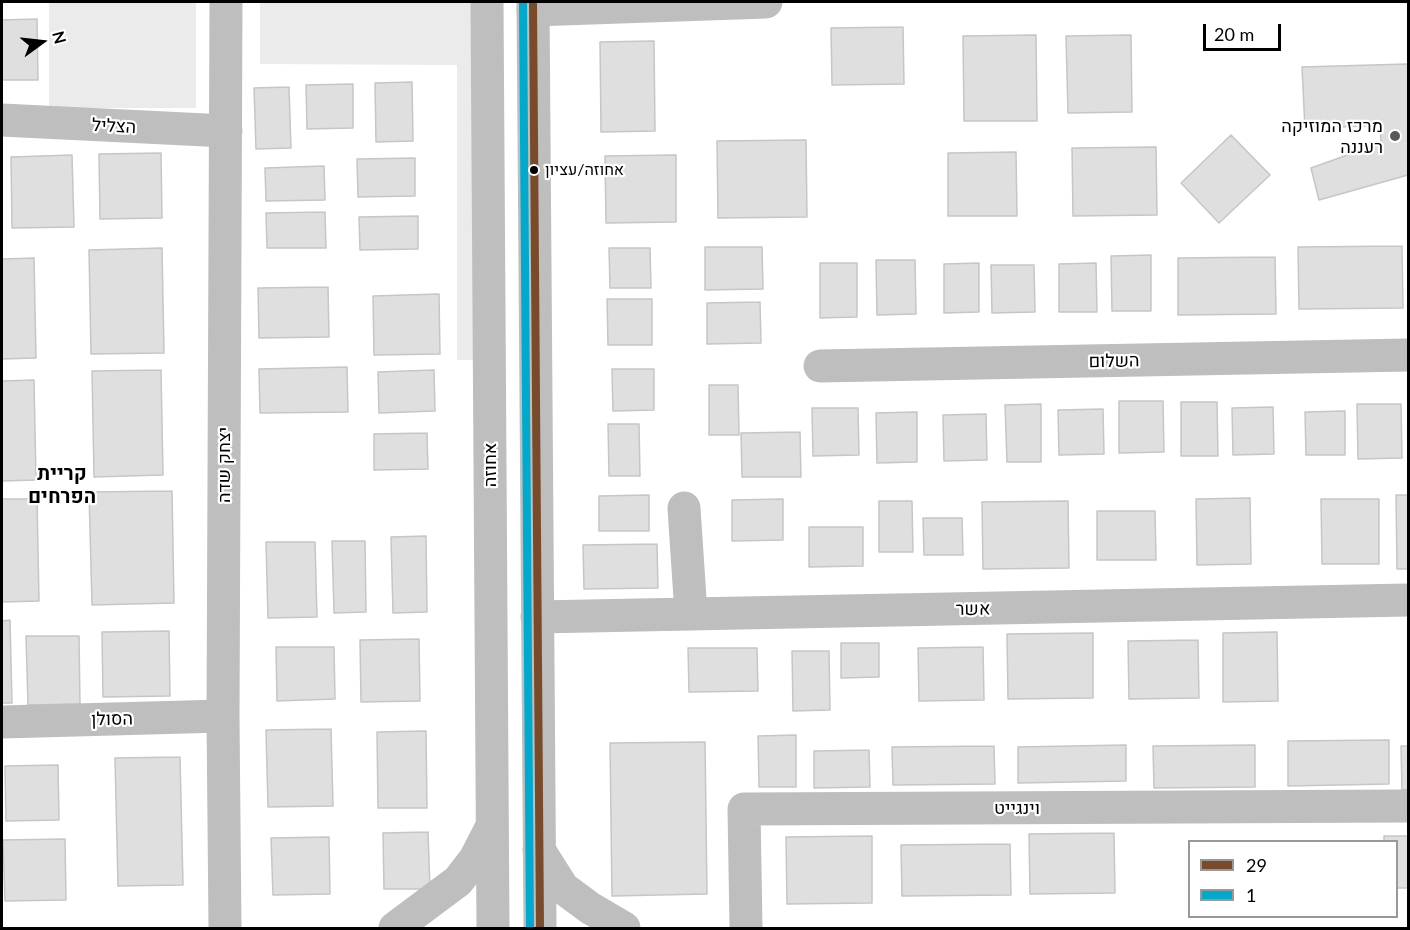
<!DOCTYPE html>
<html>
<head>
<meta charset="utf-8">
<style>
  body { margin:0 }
  #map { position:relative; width:1410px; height:930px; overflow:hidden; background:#fff; font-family:Lato,sans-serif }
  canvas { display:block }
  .frame { position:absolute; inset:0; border:3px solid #000; pointer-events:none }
  .legend { position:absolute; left:1188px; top:840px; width:210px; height:78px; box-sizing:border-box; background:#fff; border:2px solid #999; margin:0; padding:8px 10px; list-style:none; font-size:18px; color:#000 }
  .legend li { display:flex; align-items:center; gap:12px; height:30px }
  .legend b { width:30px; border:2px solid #999 }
  .north { position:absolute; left:12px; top:12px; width:60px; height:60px; -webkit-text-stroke:4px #fff; paint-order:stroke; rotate:75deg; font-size:16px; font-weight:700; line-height:24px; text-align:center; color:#000 }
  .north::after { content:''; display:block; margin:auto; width:21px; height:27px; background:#000; clip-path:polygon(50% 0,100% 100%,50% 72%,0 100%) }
  .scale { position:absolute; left:1203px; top:24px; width:78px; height:27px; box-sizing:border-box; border:3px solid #000; border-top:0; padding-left:8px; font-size:18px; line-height:21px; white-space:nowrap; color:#000; -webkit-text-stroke:4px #fff; paint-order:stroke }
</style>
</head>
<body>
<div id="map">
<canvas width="1410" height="930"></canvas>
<div class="frame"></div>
<ul class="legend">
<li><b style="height:8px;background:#7a4b2a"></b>29</li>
<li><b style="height:8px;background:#00a9ce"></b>1</li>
</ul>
<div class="north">N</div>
<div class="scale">20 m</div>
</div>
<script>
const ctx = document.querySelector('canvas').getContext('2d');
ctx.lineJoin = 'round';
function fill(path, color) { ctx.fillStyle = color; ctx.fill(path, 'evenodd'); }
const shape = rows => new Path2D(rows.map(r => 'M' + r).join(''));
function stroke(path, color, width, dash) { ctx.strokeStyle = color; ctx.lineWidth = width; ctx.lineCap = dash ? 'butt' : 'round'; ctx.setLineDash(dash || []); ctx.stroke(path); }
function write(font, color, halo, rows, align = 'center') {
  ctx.font = font + ' Lato,Heebo,sans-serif'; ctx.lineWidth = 4.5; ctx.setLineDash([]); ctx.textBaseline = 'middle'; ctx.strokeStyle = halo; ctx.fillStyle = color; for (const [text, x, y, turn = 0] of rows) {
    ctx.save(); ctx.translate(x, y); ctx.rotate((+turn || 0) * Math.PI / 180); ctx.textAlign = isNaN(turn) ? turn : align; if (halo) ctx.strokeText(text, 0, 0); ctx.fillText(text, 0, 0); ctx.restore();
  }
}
fill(shape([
  [49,2,196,2,196,108,49,108],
  [260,2,473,2,473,360,457,360,457,65,260,64]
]), '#ebebeb');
const building = shape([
  [37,19,38,80,2,80,2,20,37,19],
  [903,27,904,84,832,85,831,28,903,27],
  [1036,35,1037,121,964,121,963,36,1036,35],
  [1131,35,1132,112,1068,113,1066,36,1131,35],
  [654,41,655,131,601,132,600,42,654,41],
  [1408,64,1408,175,1319,200,1311,168,1381,143,1380,125,1305,129,1302,67,1408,64],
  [412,82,413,141,376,142,375,83,412,82],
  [353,84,353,128,307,129,306,85,353,84],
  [289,87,291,148,256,149,254,88,289,87],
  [1231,135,1270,175,1219,223,1181,183,1231,135],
  [806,140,807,217,718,218,717,141,806,140],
  [1156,147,1157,215,1073,216,1072,148,1156,147],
  [1016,152,1017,216,948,216,948,153,1016,152],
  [161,153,162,218,100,219,99,154,161,153],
  [72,155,74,227,12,228,11,157,72,155],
  [676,155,676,222,606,223,605,156,676,155],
  [415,158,415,196,358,197,357,159,415,158],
  [324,166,325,200,266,201,265,168,324,166],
  [325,212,326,248,267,248,266,213,325,212],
  [418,216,418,249,360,250,359,217,418,216],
  [1402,246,1403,308,1299,309,1298,247,1402,246],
  [705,247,762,247,763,289,705,290,705,247],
  [162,248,164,353,91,354,89,250,162,248],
  [609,248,650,248,651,288,610,288,609,248],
  [1151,255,1151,311,1112,311,1111,256,1151,255],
  [1275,257,1276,314,1178,315,1178,258,1275,257],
  [34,258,36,358,2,359,2,259,34,258],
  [876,260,915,260,916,314,877,315,876,260],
  [820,263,857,263,857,317,820,318,820,263],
  [979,263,979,312,944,313,944,264,979,263],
  [1096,263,1097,312,1059,312,1059,264,1096,263],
  [991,265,1034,265,1035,312,992,313,991,265],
  [328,287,329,337,259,338,258,288,328,287],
  [439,294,440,354,374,355,373,296,439,294],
  [607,299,652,299,652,345,608,345,607,299],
  [760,302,761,343,707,344,707,303,760,302],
  [347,367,348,412,260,413,259,369,347,367],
  [612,369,654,369,654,410,613,411,612,369],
  [161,370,163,475,94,477,92,371,161,370],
  [434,370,435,411,379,413,378,372,434,370],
  [34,380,36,480,2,481,2,381,34,380],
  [709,385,738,385,739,435,709,435,709,385],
  [1119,401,1163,401,1164,452,1119,453,1119,401],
  [1181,402,1217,402,1218,456,1181,456,1181,402],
  [1041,404,1041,462,1007,462,1005,405,1041,404],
  [1357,404,1401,404,1402,458,1358,459,1357,404],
  [1273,407,1274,454,1233,455,1232,408,1273,407],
  [812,408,858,408,859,455,813,456,812,408],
  [1103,409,1104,454,1059,455,1058,410,1103,409],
  [1345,411,1345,455,1306,455,1305,412,1345,411],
  [917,412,917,462,877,463,876,413,917,412],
  [986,414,987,460,944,461,943,415,986,414],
  [608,424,639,424,640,476,609,476,608,424],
  [800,432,801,477,742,477,741,433,800,432],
  [427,433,428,469,374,470,374,434,427,433],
  [172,491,174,603,92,605,89,492,172,491],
  [649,495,649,531,599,531,599,496,649,495],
  [1396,495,1408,495,1408,569,1397,569,1396,495],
  [1250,498,1251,564,1197,565,1196,499,1250,498],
  [2,499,37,499,39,601,2,602,2,499],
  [783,499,783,540,732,541,732,500,783,499],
  [1321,499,1379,499,1379,564,1322,564,1321,499],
  [879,501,912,501,913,552,879,552,879,501],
  [1068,501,1069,568,983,569,982,502,1068,501],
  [1097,511,1155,511,1156,560,1097,560,1097,511],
  [923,518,962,518,963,555,924,555,923,518],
  [809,527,863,527,863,566,809,567,809,527],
  [426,536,427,612,393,613,391,537,426,536],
  [332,541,365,541,366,612,334,613,332,541],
  [266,542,315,542,317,617,268,618,266,542],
  [657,544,658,588,584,589,583,545,657,544],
  [10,620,12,703,2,703,2,621,10,620],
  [169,631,170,696,103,697,102,632,169,631],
  [1277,632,1278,701,1223,702,1223,633,1277,632],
  [1093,633,1093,698,1008,699,1007,634,1093,633],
  [26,636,79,636,80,704,28,705,26,636],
  [419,639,420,701,361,702,360,640,419,639],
  [1198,640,1199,698,1129,699,1128,641,1198,640],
  [841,643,879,643,879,677,841,678,841,643],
  [276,647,334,647,335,699,277,701,276,647],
  [983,647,984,700,919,701,918,648,983,647],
  [688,648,757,648,758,691,689,692,688,648],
  [792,651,829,651,830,710,793,711,792,651],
  [331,729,333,806,268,807,266,730,331,729],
  [426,731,427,808,378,808,377,732,426,731],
  [796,735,796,787,759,787,758,736,796,735],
  [1389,740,1389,784,1288,786,1288,741,1389,740],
  [705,742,707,894,612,896,610,743,705,742],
  [1126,745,1126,781,1018,783,1018,747,1126,745],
  [1255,745,1255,787,1154,788,1153,746,1255,745],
  [994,746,995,784,893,785,892,747,994,746],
  [1401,746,1408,746,1408,789,1402,790,1401,746],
  [869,750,870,787,814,788,814,751,869,750],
  [180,757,183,885,118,886,115,758,180,757],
  [58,765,59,820,6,821,5,766,58,765],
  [428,832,430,889,384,889,383,833,428,832],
  [1114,833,1115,893,1030,894,1029,834,1114,833],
  [872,836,872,903,787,904,786,837,872,836],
  [1384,836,1408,836,1408,888,1396,888,1396,842,1384,842,1384,836],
  [329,837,330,894,273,895,271,838,329,837],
  [65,839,66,900,5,901,3,840,65,839],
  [1010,844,1011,895,902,896,901,845,1010,844]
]);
fill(building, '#dfdfdf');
stroke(building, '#c6c6c6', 1.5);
stroke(shape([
  [533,10,766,2],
  [2,120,226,131],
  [820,366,1408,355],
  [684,508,691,614],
  [537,617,1408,600],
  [2,722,223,716],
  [225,928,223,716,226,2],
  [746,928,744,809,1408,806]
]), '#bebebe', 33);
stroke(shape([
  [487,2,493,928],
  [533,2,540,928],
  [539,850,563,888,590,908,624,928],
  [395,928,458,881,475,859,492,826]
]), '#bebebe', 33);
stroke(shape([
  [533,2,540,928]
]), '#7a4b2a', 8);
stroke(shape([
  [523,2,530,928]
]), '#00a9ce', 8);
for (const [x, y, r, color] of [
  [1395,136,6,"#595959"],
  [534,170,5,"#000"]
]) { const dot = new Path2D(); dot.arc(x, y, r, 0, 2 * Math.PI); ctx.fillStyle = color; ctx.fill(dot); stroke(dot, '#fff', 2); }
write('16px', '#000', '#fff', [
  ["אחוזה/עציון",545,170]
], 'left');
write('18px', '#000', '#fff', [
  ["הצליל",114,126,3],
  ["השלום",1114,361,-1],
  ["יצחק שדה",224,465,-90],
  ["אחוזה",490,465,-90],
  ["אשר",973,609,-1],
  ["הסולן",112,719,-1],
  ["וינגייט",1017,808]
]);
write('18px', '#000', '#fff', [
  ["מרכז המוזיקה",1383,126],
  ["רעננה",1383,147]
], 'right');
write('bold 20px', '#000', '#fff', [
  ["קריית",62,474],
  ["הפרחים",62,497]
]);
</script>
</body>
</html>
